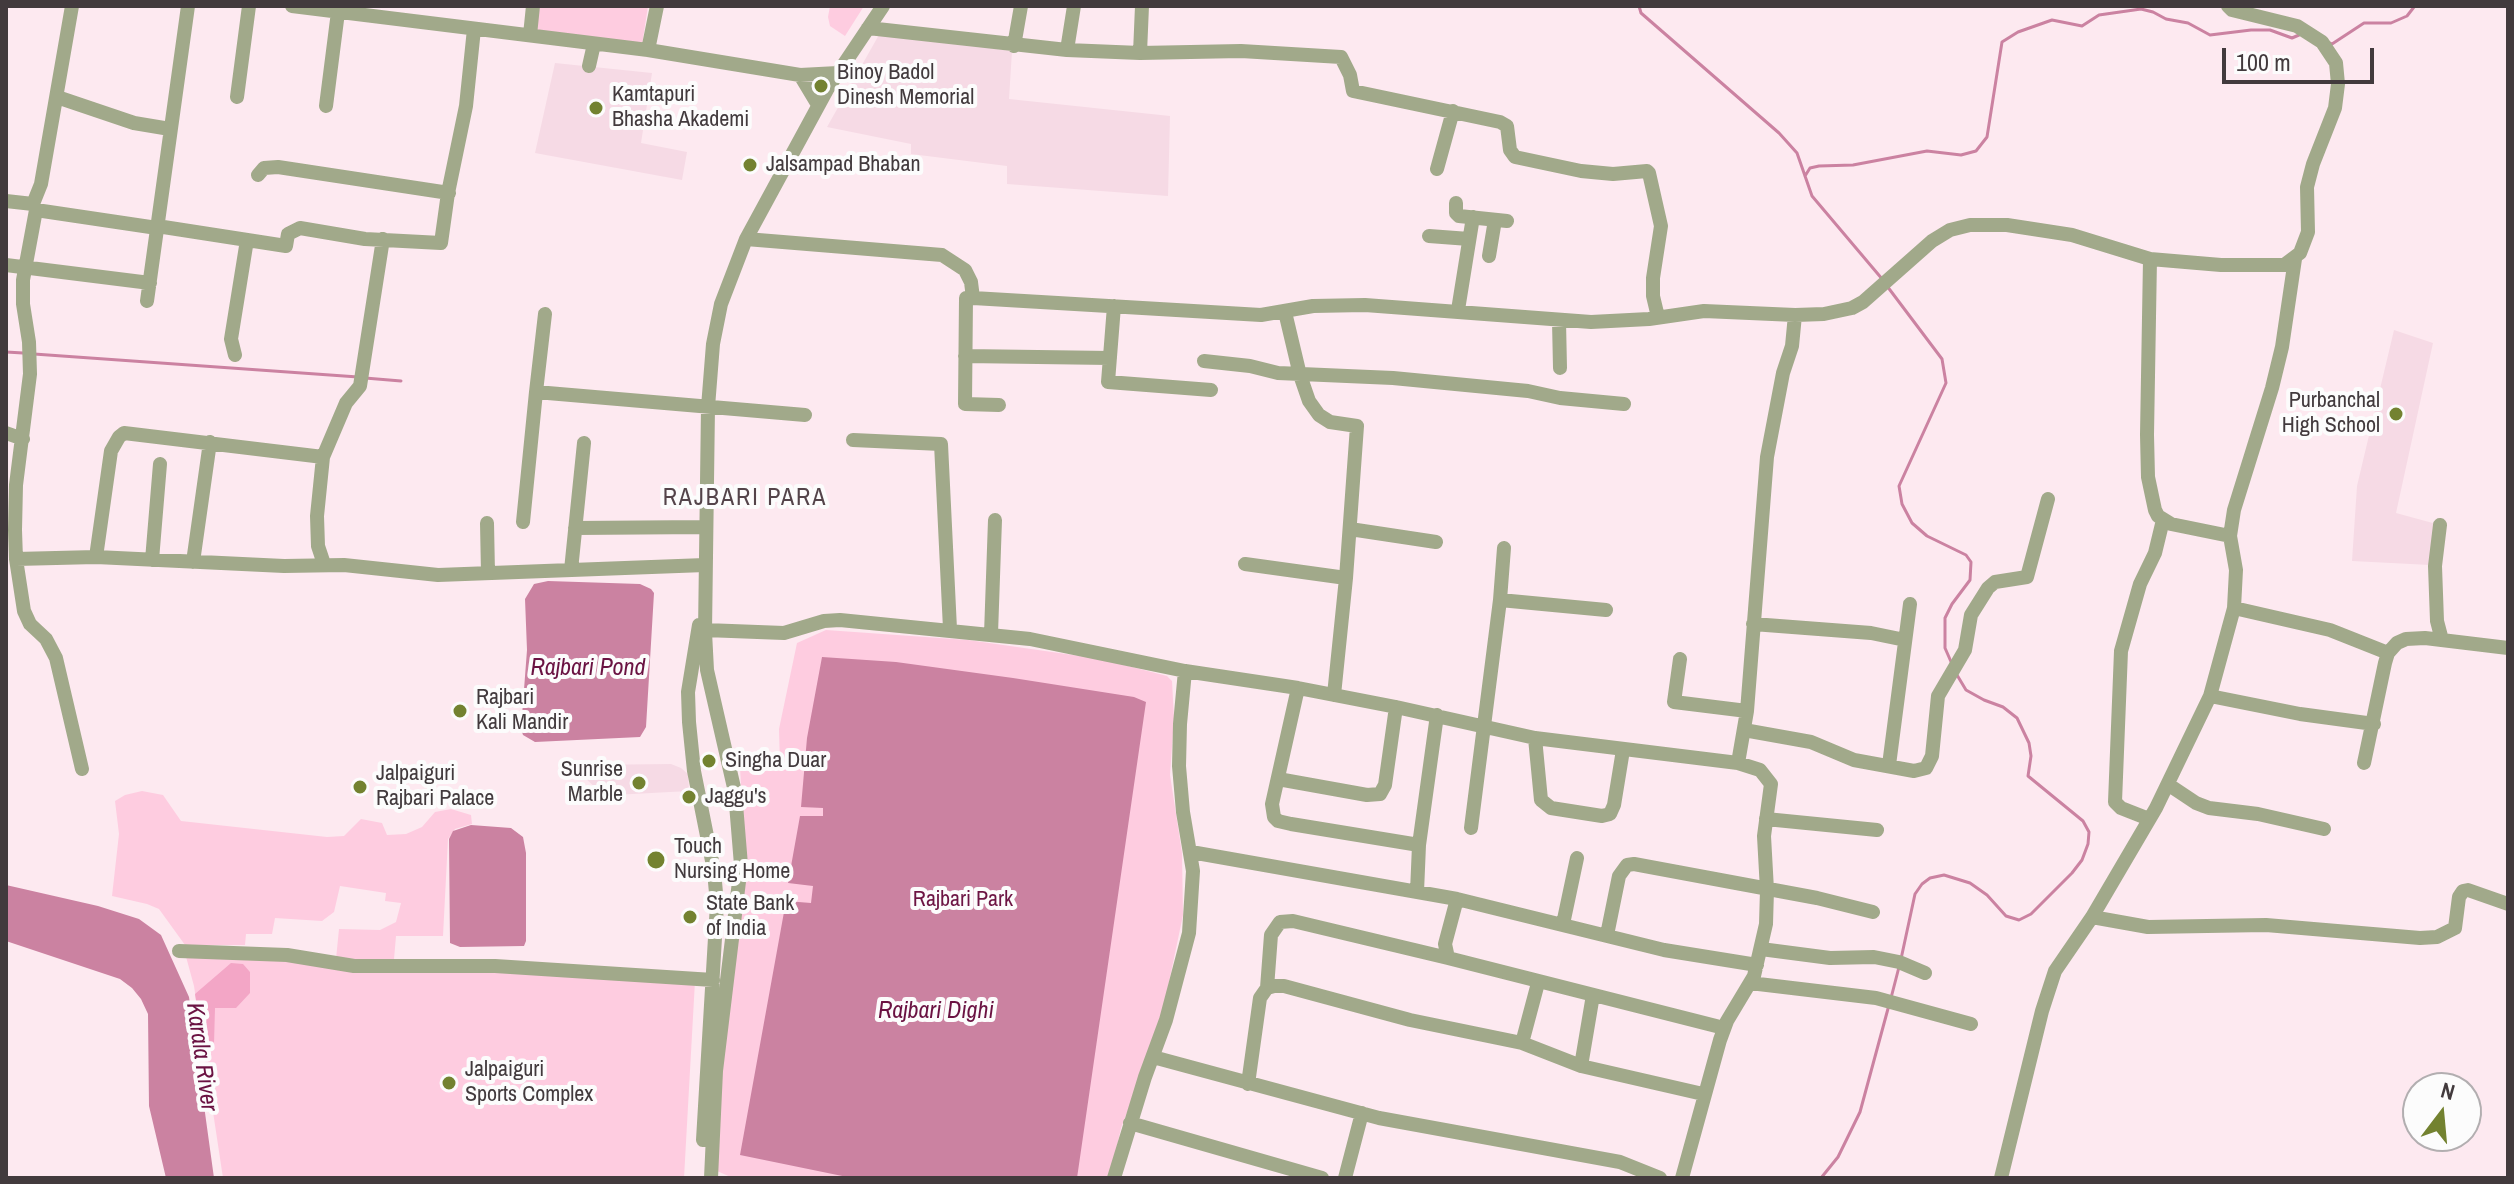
<!DOCTYPE html>
<html>
<head>
<meta charset="utf-8">
<style>
  body { margin:0 }
  #map { position:relative; width:2514px; height:1184px; overflow:hidden; background:#fde9f0; font-family:"Archivo Narrow",sans-serif }
  canvas { display:block }
  .frame { position:absolute; inset:0; border:8px solid #423a3d; pointer-events:none }
  .north { position:absolute; left:2402px; top:1072px; width:80px; height:80px; box-sizing:border-box; background:#fcfcfc; border:2px solid #b2aeb0; border-radius:50%; rotate:16deg; font-size:22px; font-weight:700; line-height:32px; text-align:center; color:#423a3d }
  .north::after { content:''; display:block; margin:auto; width:28px; height:36px; background:#738230; clip-path:polygon(50% 0,100% 100%,50% 72%,0 100%) }
  .scale { position:absolute; left:2222px; top:48px; width:152px; height:36px; box-sizing:border-box; border:4px solid #423a3d; border-top:0; padding-left:10px; font-size:24px; line-height:28px; white-space:nowrap; color:#423a3d; -webkit-text-stroke:6px #fcfcfc; paint-order:stroke }
</style>
</head>
<body>
<div id="map">
<canvas width="2514" height="1184"></canvas>
<div class="frame"></div>
<div class="north">N</div>
<div class="scale">100 m</div>
</div>
<script>
const ctx = document.querySelector('canvas').getContext('2d');
ctx.lineJoin = 'round';
function fill(path, color) { ctx.fillStyle = color; ctx.fill(path, 'evenodd'); }
const shape = rows => new Path2D(rows.map(r => 'M' + r).join(''));
function stroke(path, color, width, dash) { ctx.strokeStyle = color; ctx.lineWidth = width; ctx.lineCap = dash ? 'butt' : 'round'; ctx.setLineDash(dash || []); ctx.stroke(path); }
function write(font, color, halo, rows, align = 'center') {
  ctx.font = font + ' "Archivo Narrow",sans-serif'; ctx.lineWidth = 8; ctx.setLineDash([]); ctx.textBaseline = 'middle'; ctx.strokeStyle = halo; ctx.fillStyle = color; for (const [text, x, y, turn = 0] of rows) {
    ctx.save(); ctx.translate(x, y); ctx.rotate((+turn || 0) * Math.PI / 180); ctx.textAlign = isNaN(turn) ? turn : align; if (halo) ctx.strokeText(text, 0, 0); ctx.fillText(text, 0, 0); ctx.restore();
  }
}
fill(shape([
  [880,33,1012,51,1009,99,1170,116,1168,196,1007,184,1007,166,911,154,911,144,827,127],
  [555,63,652,73,641,143,687,152,682,180,535,153],
  [2394,330,2433,343,2396,513,2440,525,2430,565,2352,561,2357,486],
  [671,764,681,768,688,774,689,791,614,795,614,789,598,790,584,777,583,765]
]), '#f6dae5');
fill(shape([
  [538,6,648,6,642,45,534,33],
  [830,6,864,6,845,36,830,26,828,17],
  [826,630,968,640,1101,659,1167,676,1172,681,1174,718,1170,775,1182,853,1183,915,1159,1030,1121,1128,1110,1178,733,1178,717,1171,725,1019,746,865,740,768,780,765,779,729,797,643],
  [142,791,163,795,181,821,327,837,344,836,361,819,382,823,387,835,406,834,422,827,435,812,451,809,471,815,472,824,455,829,448,839,443,936,396,936,394,959,336,959,339,929,380,930,396,922,401,903,385,901,386,893,340,886,334,912,322,921,275,918,272,934,246,934,245,945,185,945,159,909,147,904,112,896,119,834,115,801,125,795],
  [185,953,695,981,684,1178,223,1178,194,986]
]), '#fecce0');
fill(shape([
  [231,963,243,964,250,972,250,993,236,1008,215,1008,214,1044,203,1048,195,994]
]), '#f3a6c6');
fill(shape([
  [548,581,640,584,651,589,654,593,646,727,640,737,535,742,523,735,521,729,527,650,525,599,534,584],
  [822,657,896,662,1013,678,1134,697,1146,702,1077,1178,852,1178,740,1155,786,901,811,903,813,886,788,883,800,816,823,816,823,808,801,807,807,738],
  [471,825,511,828,523,837,526,853,526,941,524,946,460,947,450,943,449,839,453,831],
  [6,885,98,906,139,919,161,935,189,997,214,1178,166,1178,149,1106,148,1014,141,999,132,988,120,979,6,941]
]), '#cb82a1');
stroke(shape([
  [1639,6,1641,13,1779,133,1797,153,1812,196,1883,280],
  [2330,43,2332,44,2364,23,2391,23,2407,16,2414,7],
  [1805,176,1810,168,1819,166,1853,165,1927,151,1961,155,1976,151,1987,137,2002,42,2018,32,2052,20,2082,26,2099,15,2141,9,2153,12,2166,19,2188,23,2210,35,2251,30,2270,30,2292,38,2299,35],
  [1887,286,1942,359,1946,383,1899,486,1902,504,1912,523,1927,536,1966,555,1971,562,1970,580,1952,604,1945,618,1945,648,1952,664],
  [6,352,23,353],
  [34,354,358,377],
  [365,378,401,381],
  [1901,959,1915,894,1922,884,1930,878,1944,875,1970,883,1987,895,2006,916,2019,920,2031,914,2072,873,2082,860,2088,844,2089,832,2083,821,2028,776,2031,756,2029,743,2017,718,2003,707,1984,700,1966,690,1957,675],
  [1891,998,1899,967],
  [1821,1178,1838,1157,1860,1112,1889,1005]
]), '#cb82a1', 3);
stroke(shape([
  [72,6,41,184,33,204,36,210,23,280,23,304,29,342,30,374,16,485,15,530,16,559,24,611,30,624,46,639,56,658,82,769],
  [292,6,648,50,800,75,838,73],
  [868,28,1067,50,1140,53,1241,51,1341,57,1350,75,1353,91,1500,122,1507,126,1510,150,1515,157,1581,171,1613,174,1647,171,1649,173,1661,226,1653,278,1653,296,1658,317],
  [530,35,533,6],
  [1014,46,1021,6],
  [648,50,657,6],
  [1067,50,1074,6],
  [1140,53,1142,6],
  [589,66,594,44],
  [800,75,818,105],
  [57,97,134,123,170,129],
  [237,97,249,6],
  [326,106,338,12],
  [1437,169,1453,111],
  [258,175,264,168,278,167,449,193],
  [6,201,33,204],
  [1456,203,1456,213,1459,216,1507,221],
  [36,210,157,228],
  [157,226,286,246,288,234,300,228,365,239,441,243,448,193,466,106,474,29],
  [1429,236,1469,239],
  [746,239,942,255,965,270,971,282,973,298,1261,315,1313,306,1365,305,1591,322,1649,319,1704,311,1795,315,1824,314,1852,308,1863,302,1932,241,1950,230,1970,225,2007,225,2072,235,2150,259,2221,265,2284,265,2300,253,2308,232,2307,187,2313,164,2335,108,2338,84,2336,63,2322,42,2297,26,2232,10,2228,6],
  [1489,256,1495,220],
  [2150,259,2147,435,2148,477,2155,510,2158,516,2171,524,2230,536],
  [6,265,150,283],
  [973,298,966,298,965,404,999,405],
  [147,301,188,6],
  [1114,306,1108,382,1211,390],
  [1458,310,1473,217],
  [1285,312,1300,375,1309,401,1319,415,1330,422,1357,426,1346,578,1334,695],
  [1559,321,1560,368],
  [235,355,231,339,247,240],
  [965,356,1110,358],
  [1204,361,1250,366,1278,373,1393,378,1528,391,1560,398,1624,404],
  [536,392,545,314],
  [6,433,23,439],
  [853,440,941,444,950,629],
  [523,522,536,392,805,415],
  [487,523,488,573],
  [2440,525,2435,566,2437,621,2442,640],
  [575,528,706,527],
  [1350,529,1436,542],
  [96,557,111,451,119,437,124,433,323,457],
  [16,559,96,557,284,566,344,565,438,575,705,565],
  [152,560,160,464],
  [193,562,210,442],
  [324,564,318,546,317,516,323,457,346,403,360,386,383,239],
  [1245,564,1346,578],
  [571,570,584,443],
  [1500,600,1606,610],
  [2234,608,2330,630,2388,653],
  [1753,624,1871,633,1905,640],
  [699,625,688,692,689,722,694,771,714,871,717,904,703,1140],
  [705,630,784,633,824,621,840,620,1030,639,1185,671,1298,688,1396,707,1535,738,1738,763,1760,770,1771,784,1764,836,1767,890,1766,924,1754,976,1727,1021,1720,1040,1682,1178],
  [991,634,995,520],
  [1680,659,1674,702,1747,711],
  [1298,688,1272,804,1274,817,1278,821,1291,824,1419,845],
  [2210,696,2300,714,2374,724],
  [1744,730,1811,742,1854,760,1914,771,1926,768,1932,756,1938,696,1965,650,1971,615,1988,588,1995,582,2027,577,2048,499],
  [1535,738,1541,800,1551,808,1602,816,1610,814,1614,805,1623,750],
  [1738,763,1747,711,1767,457,1783,373,1792,346,1795,315],
  [2364,763,2385,663,2388,653,2397,643,2406,639,2425,638,2508,648],
  [1889,765,1910,604],
  [1278,779,1367,795,1380,794,1385,785,1396,707],
  [2169,785,2196,803,2209,808,2258,814,2324,829],
  [1766,819,1877,830],
  [2149,819,2121,808,2115,802,2121,651,2140,584,2155,553,2163,520],
  [1471,828,1500,600,1504,548],
  [1191,852,1457,899,1664,950,1757,965],
  [1417,892,1419,845,1437,715],
  [1457,899,1445,944,1448,958,1724,1028],
  [2092,917,2148,927,2266,925,2420,938,2437,937,2455,928,2459,897,2463,891,2468,890,2508,904],
  [1563,924,1577,858],
  [1607,935,1619,876,1627,865,1634,864,1817,898,1873,912],
  [1761,949,1830,958,1874,957,1899,962,1925,973],
  [179,951,287,955,354,966,495,966,713,980],
  [1750,983,1876,998,1971,1024],
  [1267,988,1271,935,1280,922,1293,921,1448,958],
  [1522,1043,1538,983],
  [1153,1057,1379,1118,1620,1162,1660,1178],
  [1581,1066,1593,995],
  [1248,1084,1260,998,1267,988,1274,986,1284,986,1410,1020,1522,1043,1581,1066,1703,1094],
  [1130,1123,1322,1178],
  [711,1178,716,1071,741,865,735,792,707,670,705,632,708,407,713,344,721,304,746,239,828,88,883,6],
  [1114,1178,1145,1077,1166,1020,1189,933,1193,871,1183,812,1179,766,1180,724,1185,671],
  [1345,1178,1362,1113],
  [2001,1178,2042,1011,2055,971,2092,917,2156,808,2210,696,2234,608,2236,570,2230,536,2234,510,2272,388,2282,347,2295,259]
]), '#a1a98a', 14);
for (const [x, y, r, color] of [
  [821,86,8,"#738230"],
  [596,108,8,"#738230"],
  [750,165,8,"#738230"],
  [2396,414,8,"#738230"],
  [460,711,8,"#738230"],
  [709,761,8,"#738230"],
  [639,783,8,"#738230"],
  [360,787,8,"#738230"],
  [689,797,8,"#738230"],
  [656,860,10,"#738230"],
  [690,917,8,"#738230"],
  [449,1083,8,"#738230"]
]) { const dot = new Path2D(); dot.arc(x, y, r, 0, 2 * Math.PI); ctx.fillStyle = color; ctx.fill(dot); stroke(dot, '#fcfcfc', 3); }
write('22px', '#423a3d', '#fcfcfc', [
  ["Binoy Badol",837,73],
  ["Dinesh Memorial",837,98],
  ["Kamtapuri",612,95],
  ["Bhasha Akademi",612,120],
  ["Jalsampad Bhaban",766,165],
  ["Purbanchal",2380,401,"right"],
  ["High School",2380,426,"right"],
  ["Rajbari",476,698],
  ["Kali Mandir",476,723],
  ["Singha Duar",725,761],
  ["Sunrise",623,770,"right"],
  ["Marble",623,795,"right"],
  ["Jalpaiguri",376,774],
  ["Rajbari Palace",376,799],
  ["Jaggu's",705,797],
  ["Touch",674,847],
  ["Nursing Home",674,872],
  ["State Bank",706,904],
  ["of India",706,929],
  ["Jalpaiguri",465,1070],
  ["Sports Complex",465,1095]
], 'left');
write('22px', '#6d1544', '#fcfcfc', [
  ["Rajbari Park",963,900]
]);
ctx.letterSpacing = '2px';
write('24px', '#54444a', '#fcfcfc', [
  ["RAJBARI PARA",745,499]
]);
ctx.letterSpacing = '0px';
write('italic 24px', '#6a1242', '#fcfcfc', [
  ["Rajbari Pond",588,669],
  ["Rajbari Dighi",936,1012],
  ["Karala River",201,1057,82]
]);
</script>
</body>
</html>
